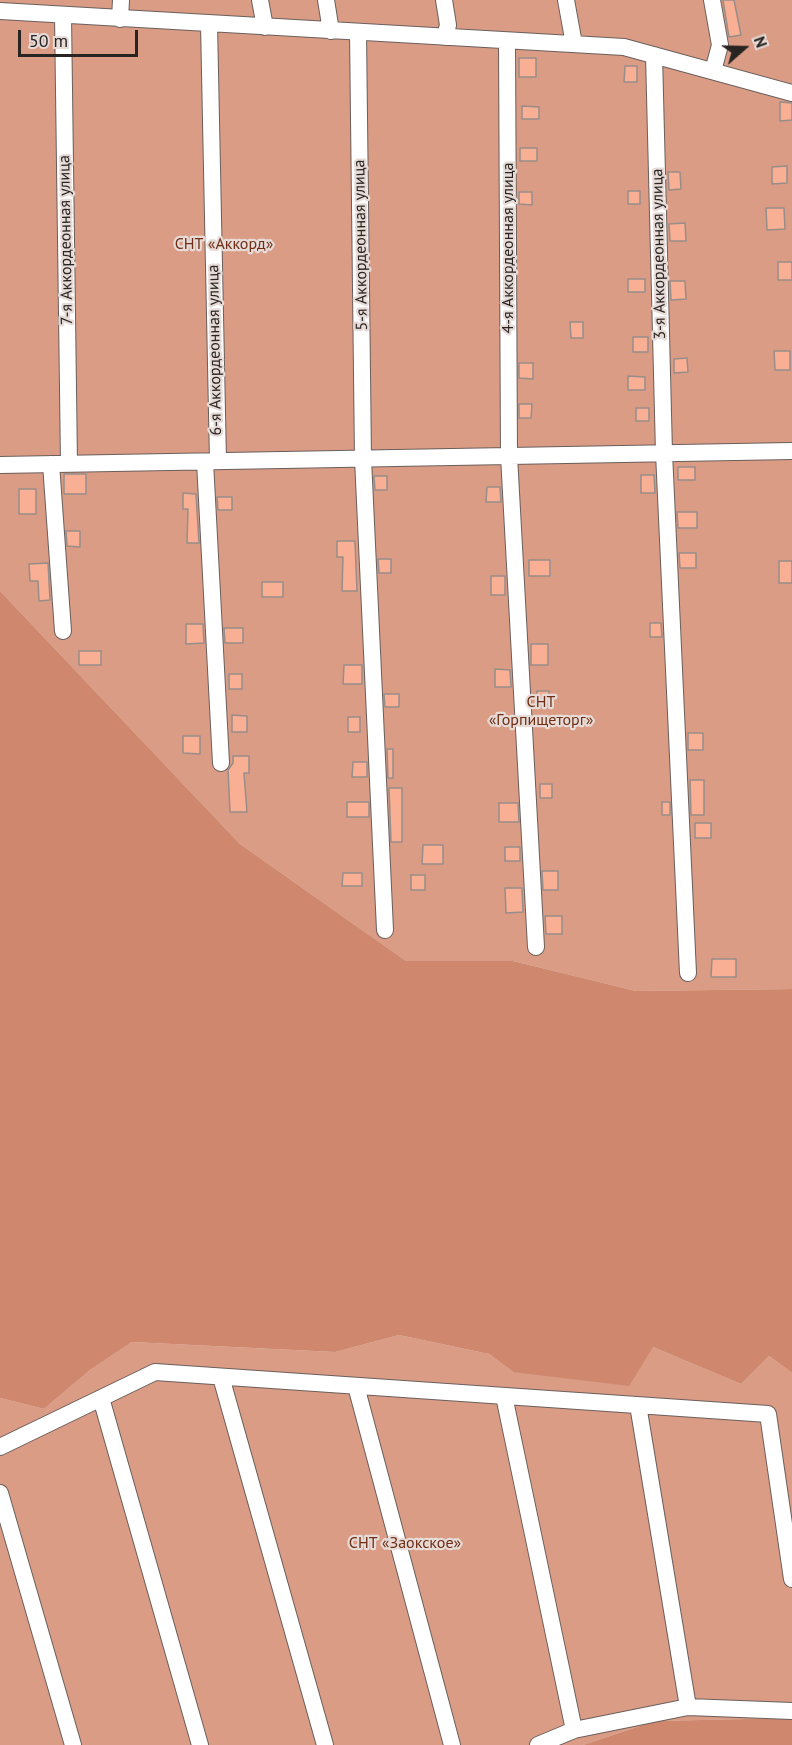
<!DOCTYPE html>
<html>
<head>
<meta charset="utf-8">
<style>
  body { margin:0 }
  #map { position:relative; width:792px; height:1745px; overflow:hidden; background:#e7dbd7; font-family:"PT Sans",sans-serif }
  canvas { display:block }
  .north { position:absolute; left:714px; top:18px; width:60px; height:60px; -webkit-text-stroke:4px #e7dbd7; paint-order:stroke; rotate:70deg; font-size:16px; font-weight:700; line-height:24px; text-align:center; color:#282422 }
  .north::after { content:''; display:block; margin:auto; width:21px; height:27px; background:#282422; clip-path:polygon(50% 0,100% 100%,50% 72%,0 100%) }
  .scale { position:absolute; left:18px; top:30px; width:120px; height:27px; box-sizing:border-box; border:3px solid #282422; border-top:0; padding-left:8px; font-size:18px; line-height:21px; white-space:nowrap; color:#282422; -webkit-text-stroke:4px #e7dbd7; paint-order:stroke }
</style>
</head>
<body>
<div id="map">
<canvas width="792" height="1745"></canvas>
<div class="north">N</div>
<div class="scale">50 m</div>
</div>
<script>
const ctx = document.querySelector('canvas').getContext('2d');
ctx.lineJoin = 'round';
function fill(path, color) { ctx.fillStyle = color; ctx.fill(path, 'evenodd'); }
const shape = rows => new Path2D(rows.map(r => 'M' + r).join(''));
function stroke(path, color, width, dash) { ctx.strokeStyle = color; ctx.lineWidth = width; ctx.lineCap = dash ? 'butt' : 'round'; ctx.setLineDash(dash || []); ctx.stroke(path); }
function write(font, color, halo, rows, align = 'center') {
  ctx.font = font + ' "PT Sans",sans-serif'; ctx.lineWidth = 4.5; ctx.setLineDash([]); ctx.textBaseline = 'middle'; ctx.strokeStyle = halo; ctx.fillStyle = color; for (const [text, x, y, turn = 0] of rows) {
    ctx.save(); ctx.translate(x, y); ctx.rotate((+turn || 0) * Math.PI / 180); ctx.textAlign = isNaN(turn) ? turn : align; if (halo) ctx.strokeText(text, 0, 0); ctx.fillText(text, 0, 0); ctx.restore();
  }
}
fill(shape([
  [0,0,792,0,792,989,636,991,513,961,406,961,240,844,0,591],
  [399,1335,489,1354,513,1372,653,1347,741,1384,769,1356,792,1373,792,1718,655,1721,583,1745,0,1745,0,1398,44,1409,90,1370,132,1342,335,1352]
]), '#da9c85');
fill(shape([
  [0,591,240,844,406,961,513,961,636,991,792,989,792,1373,769,1356,741,1384,653,1347,629,1386,513,1372,489,1354,399,1335,335,1352,132,1342,90,1370,44,1409,0,1398],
  [792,1718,792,1745,583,1745,655,1721]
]), '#cf886e');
const building = shape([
  [723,0,734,0,741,35,729,37,723,0],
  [519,58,536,58,536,77,519,77,519,58],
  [625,66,637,66,637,82,624,82,625,66],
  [780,102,792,103,792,120,780,121,780,102],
  [522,106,539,107,539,119,522,119,522,106],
  [520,148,537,148,537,161,520,161,520,148],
  [787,166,787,183,772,184,772,167,787,166],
  [668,172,680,172,681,189,669,190,668,172],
  [628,191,640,191,640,204,628,204,628,191],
  [519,192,532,192,532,205,519,204,519,192],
  [766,208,784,208,785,229,767,230,766,208],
  [685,223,686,241,670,241,669,224,685,223],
  [778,262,792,262,792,280,778,280,778,262],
  [628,279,645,279,645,292,628,292,628,279],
  [670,281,685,281,686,299,671,300,670,281],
  [570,322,583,322,583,338,571,338,570,322],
  [633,337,648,337,648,352,633,352,633,337],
  [774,351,790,351,790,370,775,370,774,351],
  [687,358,688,372,674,373,674,359,687,358],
  [519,363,533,363,533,379,519,378,519,363],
  [628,376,645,377,645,390,628,390,628,376],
  [519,404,532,404,531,418,519,418,519,404],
  [636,408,649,408,649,421,636,421,636,408],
  [678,467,695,467,695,480,678,480,678,467],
  [64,474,86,474,86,494,64,494,64,474],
  [641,475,654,475,655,493,641,493,641,475],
  [374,476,387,476,387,490,375,490,374,476],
  [487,487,500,487,501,502,486,502,487,487],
  [19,489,36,489,36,514,19,514,19,489],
  [183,493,196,494,199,543,187,543,188,509,183,509,183,493],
  [217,497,232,497,232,510,218,510,217,497],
  [677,512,697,512,697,528,678,528,677,512],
  [66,531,80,531,80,547,67,546,66,531],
  [337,541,355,541,357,591,342,591,343,557,337,557,337,541],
  [679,553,696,553,696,568,680,568,679,553],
  [378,559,391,559,391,573,379,573,378,559],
  [529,560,550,560,550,576,529,576,529,560],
  [779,561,792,561,792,583,779,583,779,561],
  [48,563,50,600,39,601,38,581,30,581,29,564,48,563],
  [491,576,505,576,505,595,491,595,491,576],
  [262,582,283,582,283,597,262,597,262,582],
  [650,623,661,623,662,637,650,637,650,623],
  [186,624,203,624,204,643,186,644,186,624],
  [224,628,243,628,243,643,225,643,224,628],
  [531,644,548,644,548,665,531,665,531,644],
  [79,651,101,651,101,665,79,665,79,651],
  [344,665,362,665,362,684,343,684,344,665],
  [495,669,510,670,511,687,495,687,495,669],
  [229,674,242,674,242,689,229,689,229,674],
  [537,691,549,691,549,704,536,704,537,691],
  [384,694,399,694,399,707,385,707,384,694],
  [232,715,247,716,247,732,232,732,232,715],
  [348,717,360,717,360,732,348,732,348,717],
  [688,733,703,733,703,750,688,750,688,733],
  [183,736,200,736,200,754,183,753,183,736],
  [387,749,393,749,393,778,388,778,387,749],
  [233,756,249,756,249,773,244,773,247,812,230,812,228,770,233,763,233,756],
  [353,762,367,762,367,777,352,777,353,762],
  [690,780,704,780,704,815,691,815,690,780],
  [540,784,552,784,552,798,540,798,540,784],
  [389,788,402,788,402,842,391,842,389,788],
  [347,802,369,802,369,817,347,817,347,802],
  [662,802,670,802,670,815,662,815,662,802],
  [499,803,518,803,519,822,499,822,499,803],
  [695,823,711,823,711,838,695,838,695,823],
  [423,845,443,845,443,864,422,864,423,845],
  [505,847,520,847,520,861,505,861,505,847],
  [542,871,558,871,558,890,543,890,542,871],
  [343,873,362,873,362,886,342,886,343,873],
  [411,875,425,875,425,890,411,890,411,875],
  [505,888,522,888,523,912,506,913,505,888],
  [545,916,562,916,562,934,546,934,545,916],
  [712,959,736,959,736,977,711,977,712,959]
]);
fill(building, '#f8af94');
stroke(building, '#988d89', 1.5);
const minor = shape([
  [260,0,265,27],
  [326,0,331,31],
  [444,0,448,25,445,37],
  [566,0,574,44],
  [712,0,720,45,713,71],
  [0,11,624,47,792,93],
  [63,15,69,464],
  [120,19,121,0],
  [209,23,218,461],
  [358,32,363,459,385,930],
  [507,41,509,456,536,947],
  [654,55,664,453,688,973],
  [205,462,221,763],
  [51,464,63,631],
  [0,465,792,451],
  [221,1377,325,1745],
  [356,1386,452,1745],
  [504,1396,574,1730],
  [101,1398,200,1745],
  [638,1405,688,1707],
  [0,1447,155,1372,768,1414,792,1579],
  [0,1493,73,1745],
  [538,1745,574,1730,688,1707,792,1711]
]);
stroke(minor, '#6a5f5c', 18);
stroke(minor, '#fff', 16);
write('16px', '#282422', '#e7dbd7', [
  ["7-я Аккордеонная улица",66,240,-91],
  ["5-я Аккордеонная улица",361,245,-91],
  ["4-я Аккордеонная улица",508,248,-90],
  ["3-я Аккордеонная улица",659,254,-91],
  ["6-я Аккордеонная улица",215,350,-91]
]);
write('16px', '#6f2e14', '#e7dbd7', [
  ["СНТ «Аккорд»",224,244],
  ["СНТ",541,702],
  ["«Горпищеторг»",541,720],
  ["СНТ «Заокское»",405,1543]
]);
</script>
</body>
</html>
